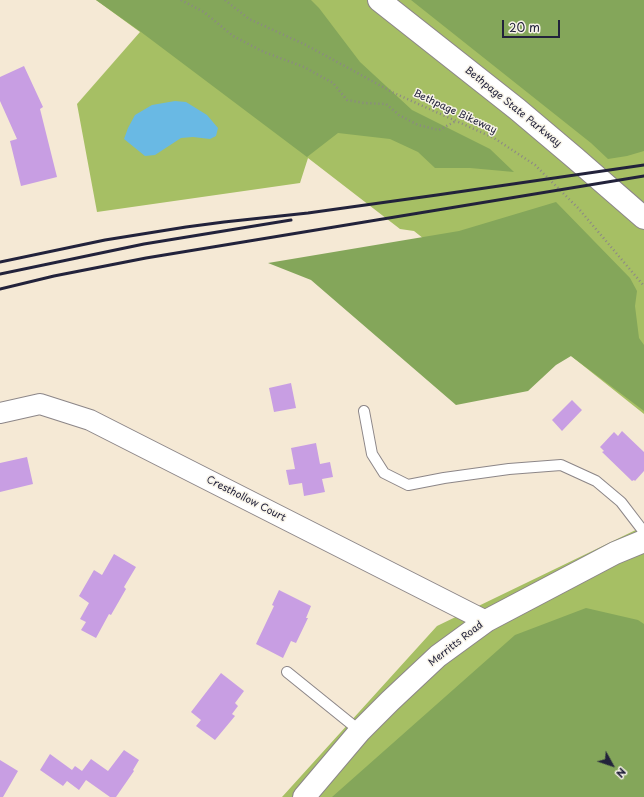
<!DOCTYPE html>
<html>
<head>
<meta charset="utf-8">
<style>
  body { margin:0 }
  #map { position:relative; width:644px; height:797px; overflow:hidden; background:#f5e9d5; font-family:"Playpen Sans",sans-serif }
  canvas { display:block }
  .north { position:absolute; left:592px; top:745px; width:40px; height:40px; -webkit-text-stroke:3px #f7f3e8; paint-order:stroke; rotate:130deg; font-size:11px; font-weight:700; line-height:16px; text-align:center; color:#22223b }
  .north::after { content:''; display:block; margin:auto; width:14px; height:18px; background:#22223b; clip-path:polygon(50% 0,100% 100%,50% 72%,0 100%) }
  .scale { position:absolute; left:502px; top:20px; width:58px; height:18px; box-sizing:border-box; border:2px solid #22223b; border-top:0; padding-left:5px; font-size:12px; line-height:14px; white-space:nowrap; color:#22223b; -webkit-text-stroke:3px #f7f3e8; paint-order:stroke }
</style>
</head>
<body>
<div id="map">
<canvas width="644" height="797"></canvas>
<div class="north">N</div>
<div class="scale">20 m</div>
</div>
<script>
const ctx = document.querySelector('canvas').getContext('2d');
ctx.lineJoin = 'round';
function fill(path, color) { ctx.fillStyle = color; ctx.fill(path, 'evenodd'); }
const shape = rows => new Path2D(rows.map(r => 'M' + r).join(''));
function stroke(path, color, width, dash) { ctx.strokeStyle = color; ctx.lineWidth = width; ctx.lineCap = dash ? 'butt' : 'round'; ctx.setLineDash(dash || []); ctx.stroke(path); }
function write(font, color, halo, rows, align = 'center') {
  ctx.font = font + ' "Playpen Sans",sans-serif'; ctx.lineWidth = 3; ctx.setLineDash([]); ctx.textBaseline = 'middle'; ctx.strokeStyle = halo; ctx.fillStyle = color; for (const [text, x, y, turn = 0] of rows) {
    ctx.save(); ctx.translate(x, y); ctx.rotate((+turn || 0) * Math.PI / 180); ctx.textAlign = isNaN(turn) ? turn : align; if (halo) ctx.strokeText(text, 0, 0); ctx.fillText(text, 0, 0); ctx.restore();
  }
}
fill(shape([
  [96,0,644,0,644,414,414,231,400,229,308,158,300,183,97,212,77,104,140,32],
  [644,526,644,797,282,797,437,626]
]), '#a6bf64');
fill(shape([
  [96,0,311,0,319,8,360,62,412,110,490,149,514,172,470,168,435,168,418,152,390,139,338,133,307,157,141,32],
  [411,0,644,0,644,151,627,156,608,159,591,143],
  [556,202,630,278,637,291,635,306,639,338,644,345,644,411,571,356,556,365,528,391,456,405,311,280,268,263,459,231],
  [586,608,638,620,644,624,644,797,332,797,515,635]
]), '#84a65a');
fill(shape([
  [175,101,186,102,207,115,218,128,216,136,210,139,193,137,181,138,155,155,145,156,124,139,128,128,135,115,152,105]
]), '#69b9e4');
fill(shape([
  [24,66,43,107,40,109,57,177,21,186,10,141,17,139,0,101,0,77],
  [291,383,296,408,274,412,269,388],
  [572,400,582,410,562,431,552,420],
  [622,431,644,452,644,471,635,481,634,480,632,481,602,452,604,451,600,447,614,432,618,436],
  [316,443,320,464,330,462,333,477,322,479,325,492,304,496,302,483,289,485,286,470,295,469,291,448],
  [27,457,33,484,0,492,0,463],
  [114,554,136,567,124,587,126,589,111,615,109,614,96,638,81,630,86,622,80,619,89,603,79,596,94,570,102,575],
  [279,590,311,606,306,618,308,618,296,643,291,641,283,658,256,644,274,606,272,605],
  [221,673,244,691,235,703,238,706,232,714,235,716,215,740,196,726,201,720,191,712],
  [124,750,139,760,133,770,134,771,116,797,110,797,86,780,79,790,67,781,63,786,40,770,50,754,72,770,75,766,82,771,91,759,108,771],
  [0,760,18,771,3,797,0,797]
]), '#c89ee3');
const service = shape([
  [364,411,372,454,384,473,408,485,444,478,509,469,561,465,596,481,621,502,644,532],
  [287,672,360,731]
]);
const minor = shape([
  [0,413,40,404,90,420,486,621]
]);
const secondary = shape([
  [304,797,360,731,390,701,438,656,486,621,615,553,644,541]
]);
const trunk = shape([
  [379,0,517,109,575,158,644,218]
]);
stroke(service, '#8c8688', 12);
stroke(minor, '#8c8688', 22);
stroke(secondary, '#8c8688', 24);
stroke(trunk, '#8c8688', 24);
stroke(shape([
  [181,0,204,12,233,36,264,52,304,67,333,83,347,100,364,103,386,104,399,115,418,125,439,130,456,121],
  [225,0,249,19,306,45,394,93,494,138,535,165,579,209,644,286]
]), '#8c8688', 2.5, [1, 3]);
stroke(service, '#fff', 10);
stroke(minor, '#fff', 20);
stroke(secondary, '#fff', 22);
stroke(trunk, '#fff', 22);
stroke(shape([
  [0,262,105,240,186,227,224,222,308,213,437,195,644,165],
  [0,274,144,244,291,220],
  [0,289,54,276,146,258,644,176]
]), '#22223b', 3);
write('10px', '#22223b', '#f7f3e8', [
  ["Bethpage State Parkway",513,107,39],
  ["Bethpage Bikeway",455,112,25],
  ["Cresthollow Court",246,499,27],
  ["Merritts Road",456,644,-38]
]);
</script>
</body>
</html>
